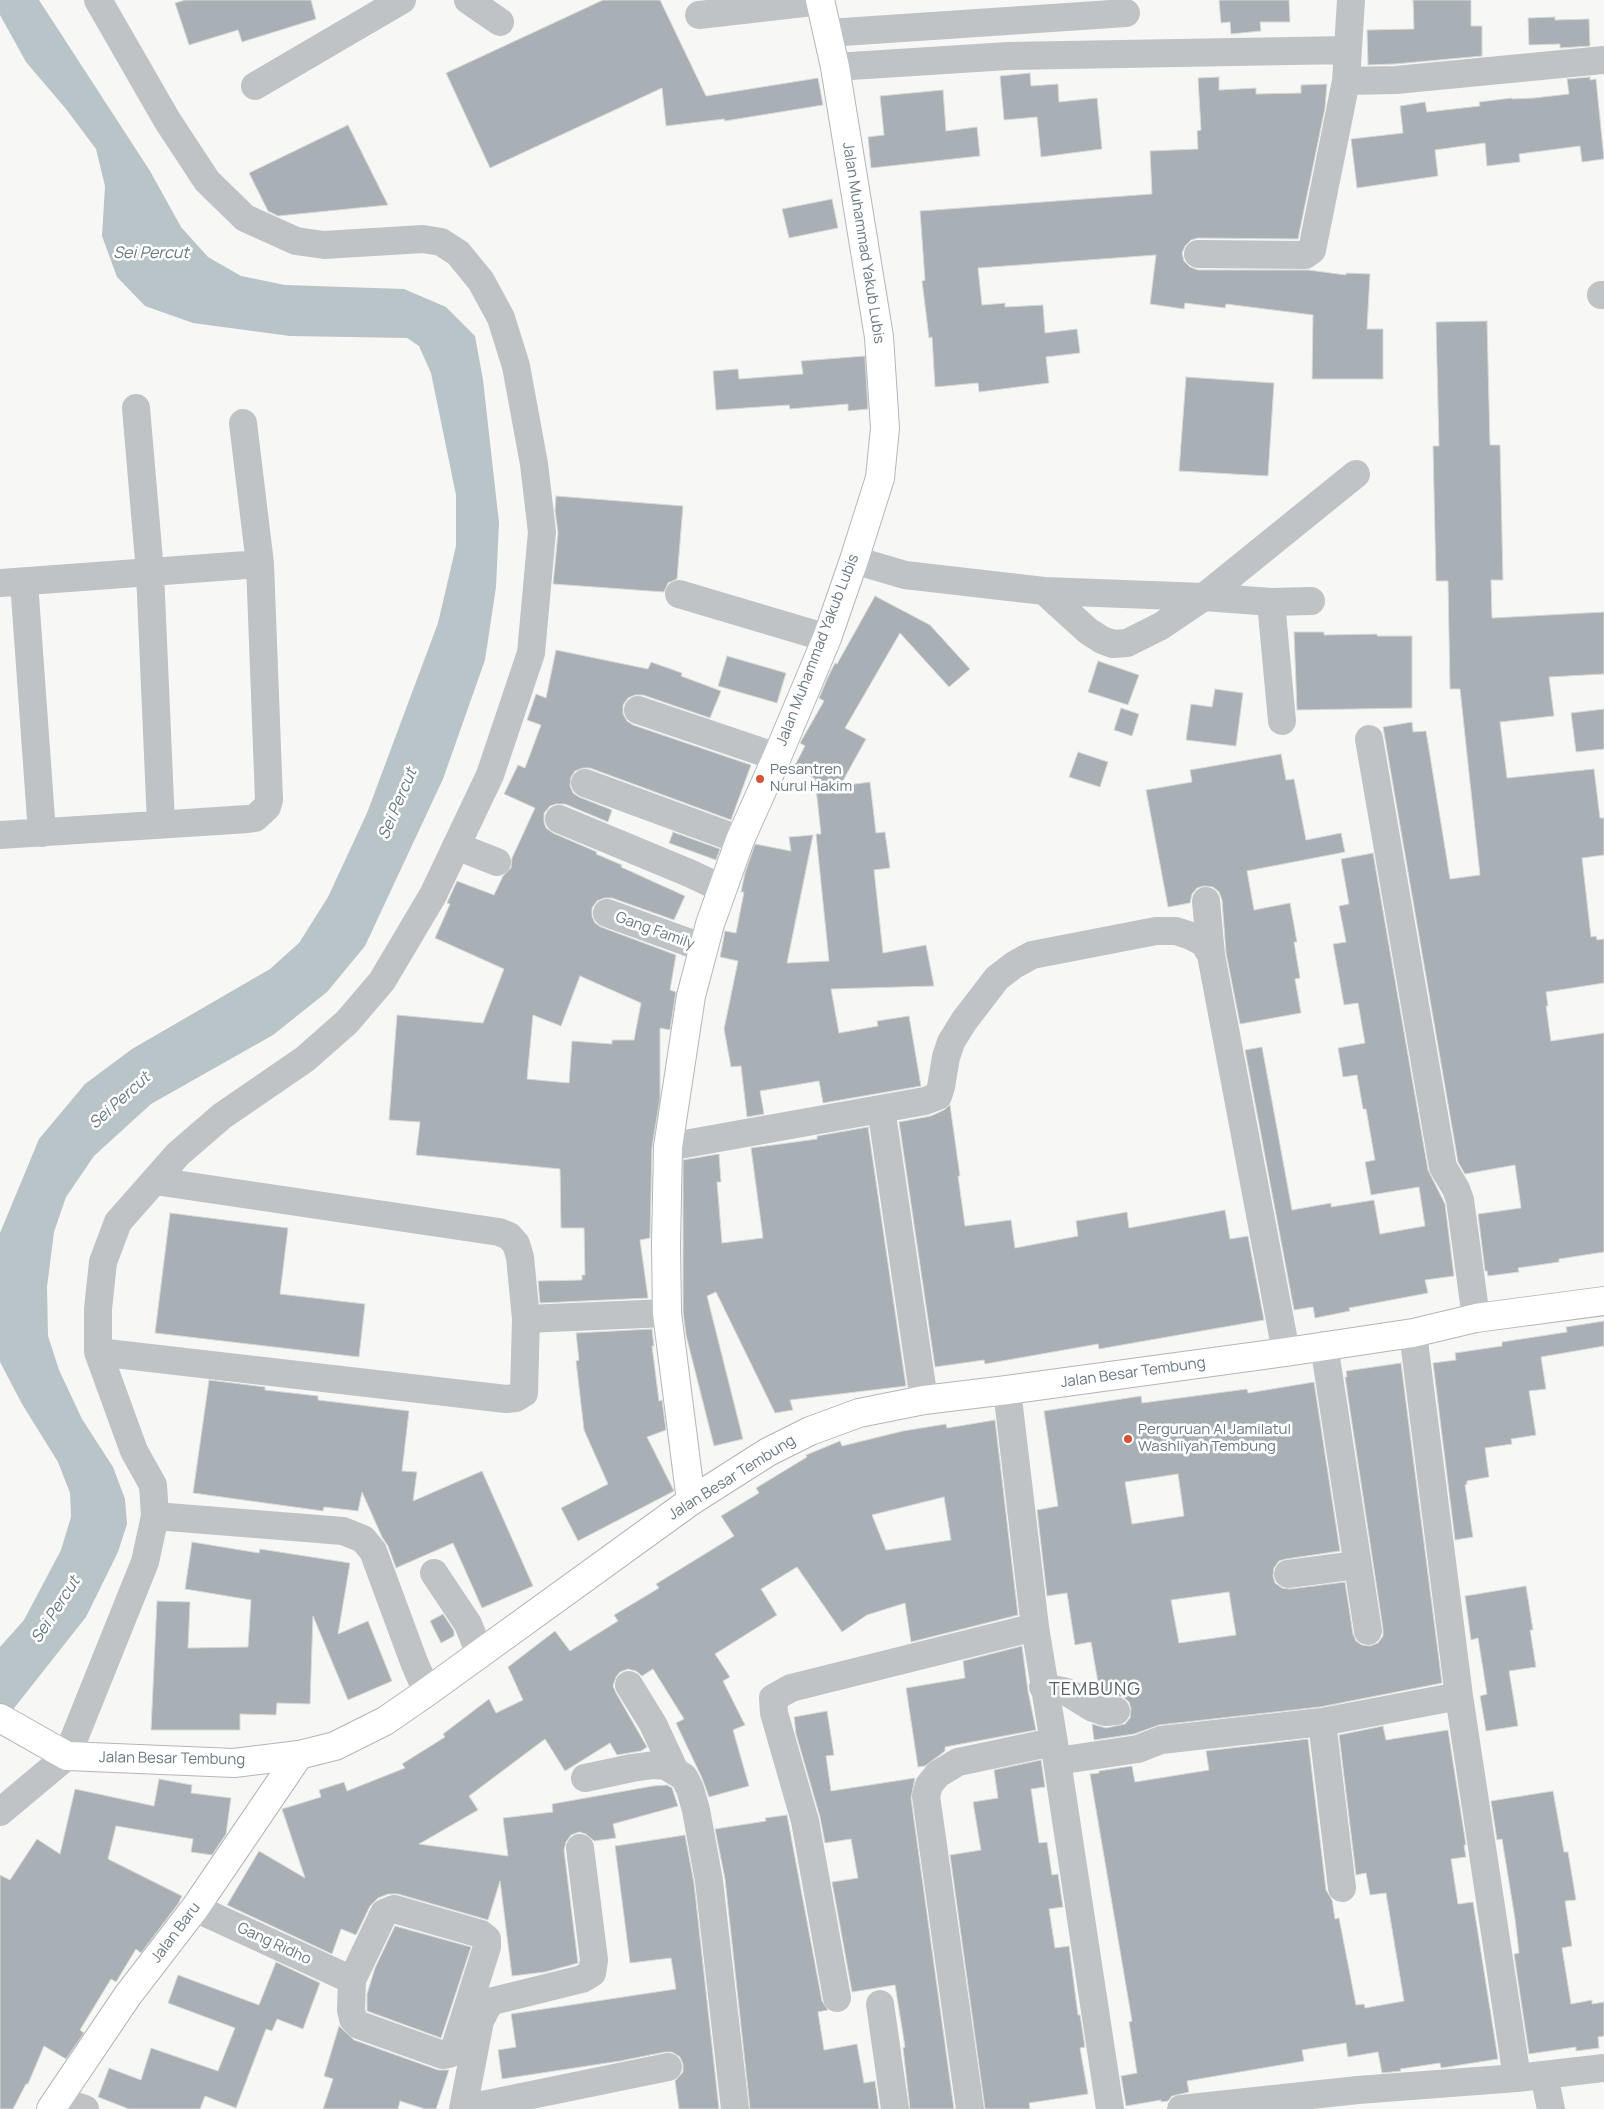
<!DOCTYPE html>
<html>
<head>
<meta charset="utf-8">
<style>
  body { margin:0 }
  canvas { display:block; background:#f7f7f5 }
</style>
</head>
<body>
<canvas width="1604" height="2109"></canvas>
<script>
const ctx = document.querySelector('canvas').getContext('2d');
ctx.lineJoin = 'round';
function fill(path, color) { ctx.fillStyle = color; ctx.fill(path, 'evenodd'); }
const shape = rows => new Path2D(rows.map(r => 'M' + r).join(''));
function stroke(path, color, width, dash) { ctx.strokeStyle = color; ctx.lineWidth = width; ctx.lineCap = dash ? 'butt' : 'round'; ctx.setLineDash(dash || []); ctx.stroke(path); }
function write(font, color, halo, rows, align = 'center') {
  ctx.font = font + ' Manrope,sans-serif'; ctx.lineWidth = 5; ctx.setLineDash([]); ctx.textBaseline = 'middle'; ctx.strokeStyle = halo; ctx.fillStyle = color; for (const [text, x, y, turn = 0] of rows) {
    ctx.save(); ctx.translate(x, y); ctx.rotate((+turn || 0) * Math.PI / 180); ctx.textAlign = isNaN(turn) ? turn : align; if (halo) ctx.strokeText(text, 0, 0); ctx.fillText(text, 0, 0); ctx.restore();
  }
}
fill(shape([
  [0,0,39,0,150,171,181,227,208,257,241,276,285,285,404,289,446,307,475,336,483,380,499,523,496,587,485,660,443,779,365,946,327,992,273,1035,151,1104,94,1156,66,1197,54,1232,47,1287,48,1336,59,1370,82,1419,113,1467,125,1499,127,1524,118,1552,86,1617,0,1726,0,1647,24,1620,61,1550,71,1517,70,1493,58,1462,22,1404,0,1362,0,1233,39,1139,85,1084,132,1049,270,969,299,943,328,897,367,813,438,623,456,546,456,495,431,373,419,346,407,338,290,336,193,323,145,306,117,277,102,236,105,186,96,149,66,109,26,62,0,15]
]), '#b8c4c8');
const building = shape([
  [185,0,311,0,316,19,242,42,238,30,189,45,175,3,185,0],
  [603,0,660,0,706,96,818,78,823,105,725,121,724,119,666,126,662,88,490,168,446,73,603,0],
  [1219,0,1289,0,1290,22,1260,22,1261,31,1231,34,1230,22,1221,23,1219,0],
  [1413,0,1471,0,1471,26,1482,26,1482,56,1395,64,1368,65,1367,30,1414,29,1413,0],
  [1555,17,1555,20,1589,19,1590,46,1560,48,1560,44,1529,45,1528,18,1555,17],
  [1030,73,1031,86,1058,84,1059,102,1097,98,1102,149,1041,157,1037,117,1004,120,1000,76,1030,73],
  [1219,77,1219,90,1256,88,1256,94,1301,93,1301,85,1327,84,1325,108,1298,239,1198,238,1191,240,1185,246,1182,253,1184,261,1190,267,1198,270,1308,270,1346,275,1346,273,1370,274,1367,329,1383,329,1383,379,1312,379,1313,315,1226,304,1225,308,1185,303,1184,309,1150,304,1156,255,978,268,982,305,1005,303,1005,307,1043,305,1045,333,1077,329,1080,353,1046,357,1049,383,979,392,978,383,935,387,932,337,929,338,922,281,925,280,920,211,1152,194,1150,151,1198,149,1197,131,1201,130,1198,78,1219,77],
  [1590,77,1590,80,1596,79,1604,159,1582,162,1580,146,1519,154,1520,162,1487,166,1485,143,1435,150,1438,176,1357,188,1351,139,1403,133,1400,106,1425,102,1427,112,1480,106,1479,102,1512,98,1512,99,1534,98,1569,94,1567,79,1590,77],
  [943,90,946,131,977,127,980,156,871,168,868,137,884,135,880,96,943,90],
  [348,125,388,205,278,216,268,211,249,173,348,125],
  [832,199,838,228,789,238,782,209,832,199],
  [1487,321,1490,445,1500,445,1503,580,1491,580,1492,618,1604,612,1604,674,1549,677,1554,716,1500,722,1507,778,1594,769,1600,818,1604,818,1604,855,1582,858,1591,937,1596,936,1597,940,1604,939,1604,983,1546,992,1548,1006,1546,1006,1551,1041,1604,1033,1604,1252,1559,1259,1559,1262,1518,1268,1519,1272,1488,1276,1487,1271,1485,1271,1478,1214,1521,1208,1515,1165,1465,1174,1458,1162,1383,727,1412,722,1413,732,1426,731,1450,879,1480,875,1460,689,1450,689,1448,581,1436,581,1433,446,1439,446,1436,322,1487,321],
  [865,356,868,409,848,411,848,404,790,409,789,405,716,410,713,371,738,369,739,379,803,374,801,361,865,356],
  [1186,377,1274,383,1268,476,1179,471,1186,377],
  [556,496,683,506,677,579,668,583,664,592,553,584,558,533,555,511,556,496],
  [875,596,930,625,970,669,949,687,900,633,845,728,866,739,840,786,870,782,876,833,885,832,890,868,874,870,883,953,926,945,934,986,831,989,839,1033,878,1026,877,1021,909,1016,921,1086,823,1103,819,1081,760,1091,764,1114,747,1117,741,1066,731,1067,724,1029,738,961,720,957,725,931,736,933,744,892,741,892,745,873,755,844,791,851,789,837,813,835,787,963,829,961,816,834,821,834,815,779,794,767,805,746,800,743,824,701,819,698,828,677,835,663,837,664,875,596],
  [1294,632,1324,632,1324,635,1377,634,1377,636,1412,636,1412,708,1297,710,1294,632],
  [556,650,648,669,651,662,682,673,681,676,721,691,710,718,643,695,635,695,628,698,623,705,623,714,627,721,633,725,751,765,731,820,590,768,583,768,575,771,571,777,570,786,573,793,579,797,612,810,608,822,565,804,556,804,550,806,544,813,544,822,546,828,553,833,597,852,596,854,622,865,621,867,685,896,674,920,612,898,604,898,597,901,592,908,592,916,595,923,601,927,676,955,670,990,676,992,670,1030,660,1028,660,1099,652,1147,650,1238,640,1240,648,1298,540,1303,538,1281,582,1280,582,1275,585,1275,584,1228,561,1228,560,1169,416,1155,420,1122,389,1120,397,1015,483,1023,504,969,435,938,450,904,447,903,457,881,494,895,503,876,511,868,512,858,535,808,504,794,518,765,525,768,541,725,527,720,536,694,546,698,556,650],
  [580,976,641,1003,634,1040,612,1040,612,1044,572,1041,569,1083,527,1079,533,1015,561,1026,580,976],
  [727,656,786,673,777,703,718,686,727,656],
  [1098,661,1139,675,1128,705,1088,692,1098,661],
  [1215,689,1243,693,1236,746,1186,740,1191,704,1212,707,1215,689],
  [1121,708,1139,714,1132,736,1114,730,1121,708],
  [1604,709,1604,749,1576,752,1571,713,1604,709],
  [1078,752,1108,762,1100,787,1069,777,1078,752],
  [1281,754,1286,780,1294,779,1306,840,1341,833,1345,852,1247,871,1254,910,1290,903,1297,942,1294,942,1300,978,1295,979,1301,1013,1240,1024,1226,953,1222,900,1219,892,1213,887,1204,886,1197,888,1192,894,1190,903,1168,907,1146,790,1192,782,1190,770,1281,754],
  [673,832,720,849,716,860,669,843,673,832],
  [1373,853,1428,1170,1445,1204,1454,1276,1425,1280,1428,1293,1349,1308,1350,1311,1315,1318,1313,1307,1294,1310,1245,1050,1262,1047,1292,1210,1331,1203,1331,1207,1374,1200,1380,1234,1425,1226,1419,1187,1371,1195,1365,1162,1375,1160,1366,1109,1363,1109,1357,1075,1343,1077,1338,1048,1365,1043,1358,1003,1344,1005,1333,944,1346,942,1339,906,1349,904,1341,859,1373,853],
  [950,1105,960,1176,958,1176,965,1226,1011,1220,1015,1248,1078,1236,1076,1221,1127,1212,1129,1228,1225,1210,1230,1239,1248,1236,1264,1320,1099,1349,1098,1344,985,1364,984,1360,935,1367,899,1122,931,1116,944,1110,950,1105],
  [868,1127,906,1386,790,1400,793,1410,775,1413,716,1292,707,1296,743,1439,714,1446,686,1335,683,1312,683,1160,719,1154,721,1182,717,1182,722,1243,763,1238,751,1148,817,1139,817,1136,868,1127],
  [170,1213,288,1228,280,1294,365,1304,359,1357,155,1333,170,1213],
  [1604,1321,1604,1346,1541,1357,1546,1389,1529,1391,1536,1435,1511,1439,1512,1444,1485,1448,1489,1477,1467,1481,1467,1484,1465,1485,1473,1537,1455,1540,1433,1363,1456,1360,1455,1353,1502,1346,1502,1342,1567,1332,1566,1327,1604,1321],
  [652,1329,654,1346,652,1346,659,1401,662,1400,666,1430,647,1437,674,1491,578,1541,561,1508,608,1484,584,1430,576,1361,579,1360,576,1333,652,1329],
  [1401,1363,1442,1683,1320,1707,1159,1725,1134,1734,1094,1740,1092,1724,1106,1728,1125,1724,1130,1718,1131,1709,1129,1702,1123,1697,1100,1694,1091,1642,1075,1645,1067,1593,1047,1596,1037,1510,1058,1506,1044,1411,1141,1396,1142,1403,1247,1389,1248,1393,1314,1382,1340,1551,1286,1559,1279,1561,1274,1568,1273,1576,1275,1583,1282,1588,1290,1589,1345,1582,1353,1634,1356,1641,1362,1645,1370,1646,1378,1643,1383,1636,1383,1629,1345,1377,1347,1377,1346,1371,1401,1363],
  [1178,1474,1184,1516,1132,1524,1125,1482,1178,1474],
  [1229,1592,1236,1635,1179,1643,1171,1600,1229,1592],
  [209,1380,265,1387,265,1390,318,1396,318,1400,409,1411,402,1471,417,1472,413,1501,482,1471,533,1586,482,1608,453,1543,396,1568,388,1546,382,1537,362,1492,358,1511,324,1507,323,1511,193,1493,209,1380],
  [995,1420,1018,1615,911,1642,905,1603,867,1615,842,1632,797,1567,761,1589,777,1615,715,1654,730,1677,723,1681,745,1725,733,1730,749,1786,709,1797,702,1778,676,1723,684,1719,653,1669,642,1676,636,1671,628,1669,620,1672,616,1677,613,1686,616,1693,647,1747,641,1751,617,1755,610,1743,565,1771,545,1739,469,1796,478,1810,419,1844,508,1856,503,1818,553,1812,552,1804,653,1786,667,1785,672,1788,678,1806,613,1824,616,1838,594,1841,586,1834,579,1832,571,1835,566,1842,564,1850,578,1963,545,1972,512,1976,500,1881,488,1920,398,1894,388,1894,378,1898,370,1906,356,1935,341,1929,332,1954,227,1905,259,1851,305,1878,282,1809,321,1797,319,1790,344,1782,347,1791,405,1768,402,1764,445,1737,443,1734,489,1699,496,1713,523,1700,508,1667,555,1631,570,1651,618,1621,614,1615,659,1588,656,1584,734,1536,721,1516,759,1493,756,1488,807,1457,806,1455,840,1441,842,1446,903,1431,946,1424,947,1428,995,1420],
  [944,1497,951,1540,886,1550,872,1515,944,1497],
  [192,1542,259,1553,260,1549,350,1563,338,1634,368,1621,392,1681,348,1700,313,1616,310,1704,277,1703,276,1715,240,1714,240,1730,151,1730,157,1601,190,1602,188,1648,248,1647,251,1600,185,1589,192,1542],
  [1526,1586,1533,1630,1530,1630,1536,1667,1509,1671,1518,1726,1486,1731,1480,1696,1487,1694,1478,1638,1471,1640,1465,1596,1526,1586],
  [443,1614,454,1631,454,1636,441,1643,430,1621,443,1614],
  [1022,1646,1028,1691,1036,1730,945,1747,945,1751,925,1766,918,1767,906,1688,965,1678,963,1661,1022,1646],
  [827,1711,834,1755,826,1756,831,1791,915,1778,911,1798,954,2109,910,2109,903,2048,905,2047,895,1985,852,1992,832,1882,858,1878,851,1839,825,1843,820,1817,796,1734,794,1717,827,1711],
  [1383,1726,1386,1740,1448,1730,1466,1845,1464,1845,1466,1857,1451,1859,1458,1904,1473,1902,1498,2059,1441,2068,1440,2063,1400,2069,1401,2071,1382,2073,1378,2052,1348,2057,1346,2043,1302,2050,1304,2061,1187,2081,1189,2092,1172,2096,1168,2101,1161,2102,1161,2100,1126,2106,1121,2076,1137,2073,1129,2022,1132,2021,1090,1774,1099,1773,1099,1771,1132,1766,1135,1782,1209,1770,1206,1751,1308,1739,1326,1890,1332,1900,1335,1919,1339,1918,1356,2005,1364,2004,1365,2008,1404,2001,1386,1893,1370,1895,1366,1873,1356,1875,1339,1735,1383,1726],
  [1041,1760,1045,1787,1031,1789,1039,1843,1047,1842,1052,1875,1058,1874,1063,1907,1049,1909,1055,1948,1069,1946,1078,2015,1080,2015,1085,2047,1080,2048,1088,2094,1029,2103,1030,2109,985,2109,950,1855,981,1850,973,1802,998,1798,994,1770,1041,1760],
  [159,1779,192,1785,191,1793,231,1798,226,1834,212,1855,191,1852,193,1839,116,1826,108,1859,182,1896,178,1904,141,1953,136,1949,116,1982,111,1979,80,2030,84,2033,66,2059,44,2046,28,2084,26,2084,13,2109,0,2109,0,1875,10,1880,37,1839,60,1854,75,1789,154,1806,159,1779],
  [1553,1791,1564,1852,1568,1852,1576,1900,1565,1901,1572,1946,1562,1948,1571,2004,1592,2000,1592,2004,1604,2002,1604,2036,1598,2037,1599,2048,1576,2051,1576,2047,1529,2054,1514,1954,1519,1953,1515,1919,1502,1839,1497,1840,1491,1801,1553,1791],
  [787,1815,822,2001,828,2010,818,2012,824,2050,857,2044,864,2083,875,2081,879,2109,750,2109,725,1879,715,1829,766,1821,765,1818,787,1815],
  [685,1835,694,1883,719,2109,679,2109,675,2081,683,2072,683,2064,680,2057,672,2052,665,2052,620,2061,502,2079,498,2050,516,2047,511,2014,676,1989,671,1958,630,1963,615,1846,685,1835],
  [395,1926,471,1947,441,2038,367,2011,367,1994,375,1968,395,1926],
  [276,1962,320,1983,303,2029,277,2019,272,2031,266,2029,236,2108,205,2096,200,2109,129,2109,98,2097,109,2068,141,2080,151,2048,218,2071,235,2028,168,2003,178,1975,259,2005,276,1962],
  [339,2026,354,2040,438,2070,449,2070,436,2109,425,2109,400,2101,398,2109,323,2109,333,2079,324,2076,339,2026]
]);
fill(building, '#a9b0b5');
stroke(building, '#d9d9d7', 1);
const major = shape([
  [691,1501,667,1313,666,1244,668,1147,691,996,710,924,740,840,777,757,827,638,854,560,880,478,885,428,879,337,835,67,820,0],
  [51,2109,128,1995,195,1908,299,1755]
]);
const highway = shape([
  [0,1718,67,1756,234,1763,299,1755,335,1746,385,1721,427,1692,691,1501,768,1452,810,1431,859,1413,924,1400,1007,1390,1286,1352,1413,1333,1476,1318,1604,1301]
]);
stroke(major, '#b2b7ba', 30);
stroke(highway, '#b2b6b9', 30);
stroke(shape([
  [468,0,500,22],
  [1351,0,1346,81,1396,80,1604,60],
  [699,15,821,1],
  [828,33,1126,13],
  [835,67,1008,56,1347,50],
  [255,86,402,0],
  [1198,254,1305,255,1312,250,1346,81],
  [1601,295,1604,295],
  [136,408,150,572,161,824],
  [854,560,905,575,1044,591,1204,597,1271,602,1311,601],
  [24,582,42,833],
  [0,583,260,564],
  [1044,591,1088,631,1102,640,1113,644,1127,643,1161,626,1204,597,1356,474],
  [679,594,827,638],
  [1271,602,1282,721],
  [638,710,777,757],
  [1369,739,1443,1167,1456,1189,1460,1200,1476,1318],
  [585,783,740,840],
  [559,819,689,873,723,889],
  [0,835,248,819,255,818,267,807,269,800,260,564,243,423],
  [456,846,497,862],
  [1206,901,1211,955,1286,1352],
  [607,913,704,948],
  [869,1111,875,1112,882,1117,884,1128,924,1400],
  [668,1147,925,1101,938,1096,941,1087,946,1057,951,1042,964,1021,997,978,1014,965,1032,955,1156,931,1176,931,1191,936,1204,943,1211,955],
  [526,1319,667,1313],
  [1413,1333,1459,1696,1517,2078],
  [1324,1345,1368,1631],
  [98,1352,506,1399,516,1398,524,1393,526,1319,520,1257,516,1244,509,1236,499,1232,155,1181],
  [1007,1390,1035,1627,1057,1761,1110,2109],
  [155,1516,343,1531,363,1539,373,1551,414,1662,427,1692],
  [434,1573,468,1624,480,1654],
  [1288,1574,1357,1565],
  [629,1685,653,1724,674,1769],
  [1043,1687,1067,1692,1093,1708,1105,1712,1116,1711],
  [1322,1722,1342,1888],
  [1057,1761,1138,1749,1161,1740,1322,1722,1459,1696],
  [585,1778,632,1768,654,1765,666,1766,684,1777,690,1789,696,1810,709,1881,735,2109],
  [0,1812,67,1756,145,1562,155,1516,153,1485,134,1451,98,1352,98,1309,103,1262,118,1222,178,1154,222,1116,305,1059,347,1022,382,981,433,895,490,775,531,653,542,532,534,464,516,366,501,318,481,281,458,253,441,242,423,239,324,245,296,241,245,218,207,181,167,120,98,0],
  [580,1848,594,1960,592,1973,582,1979,493,2001,487,2007,480,2021,463,2109,668,2067],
  [195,1908,352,1980],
  [394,1909,481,1934,487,1939,487,1947,454,2050,449,2054,443,2055,359,2025,353,2019,351,2010,352,1980,384,1913,394,1909],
  [837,1998,805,1821,774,1713,773,1698,791,1688,1035,1627],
  [880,2004,895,2109],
  [1544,2075,1551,2109],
  [58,2100,85,2109],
  [970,2109,926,1796,929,1785,938,1774,958,1762,1053,1742],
  [1181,2109,1358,2090,1517,2078,1604,2068]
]), '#bfc3c6', 28);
stroke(major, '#fff', 28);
stroke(highway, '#fff', 28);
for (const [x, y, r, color] of [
  [760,779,5,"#d65436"],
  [1128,1439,5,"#d65436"]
]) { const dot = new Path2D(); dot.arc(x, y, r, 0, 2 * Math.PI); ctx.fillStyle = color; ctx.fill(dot); stroke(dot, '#fff', 2); }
write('15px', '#697983', '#fff', [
  ["Jalan Muhammad Yakub Lubis",863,243,81],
  ["Jalan Muhammad Yakub Lubis",818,650,-69],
  ["Gang Family",655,931,20],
  ["Jalan Besar Tembung",1133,1373,-8],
  ["Jalan Besar Tembung",732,1478,-32],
  ["Jalan Besar Tembung",172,1759,1],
  ["Jalan Baru",176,1933,-53],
  ["Gang Ridho",274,1944,25]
]);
write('15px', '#697983', '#fff', [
  ["Pesantren",770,770],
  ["Nurul Hakim",770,787],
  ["Perguruan Al Jamilatul",1138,1430],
  ["Washliyah Tembung",1138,1447]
], 'left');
write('italic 16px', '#64797f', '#fff', [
  ["Sei Percut",151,254],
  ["Sei Percut",398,804,-67],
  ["Sei Percut",120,1101,-42],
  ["Sei Percut",56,1610,-57]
]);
ctx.letterSpacing = '1px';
write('18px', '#566169', '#fff', [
  ["TEMBUNG",1095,1690]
]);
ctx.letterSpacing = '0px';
</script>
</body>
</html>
